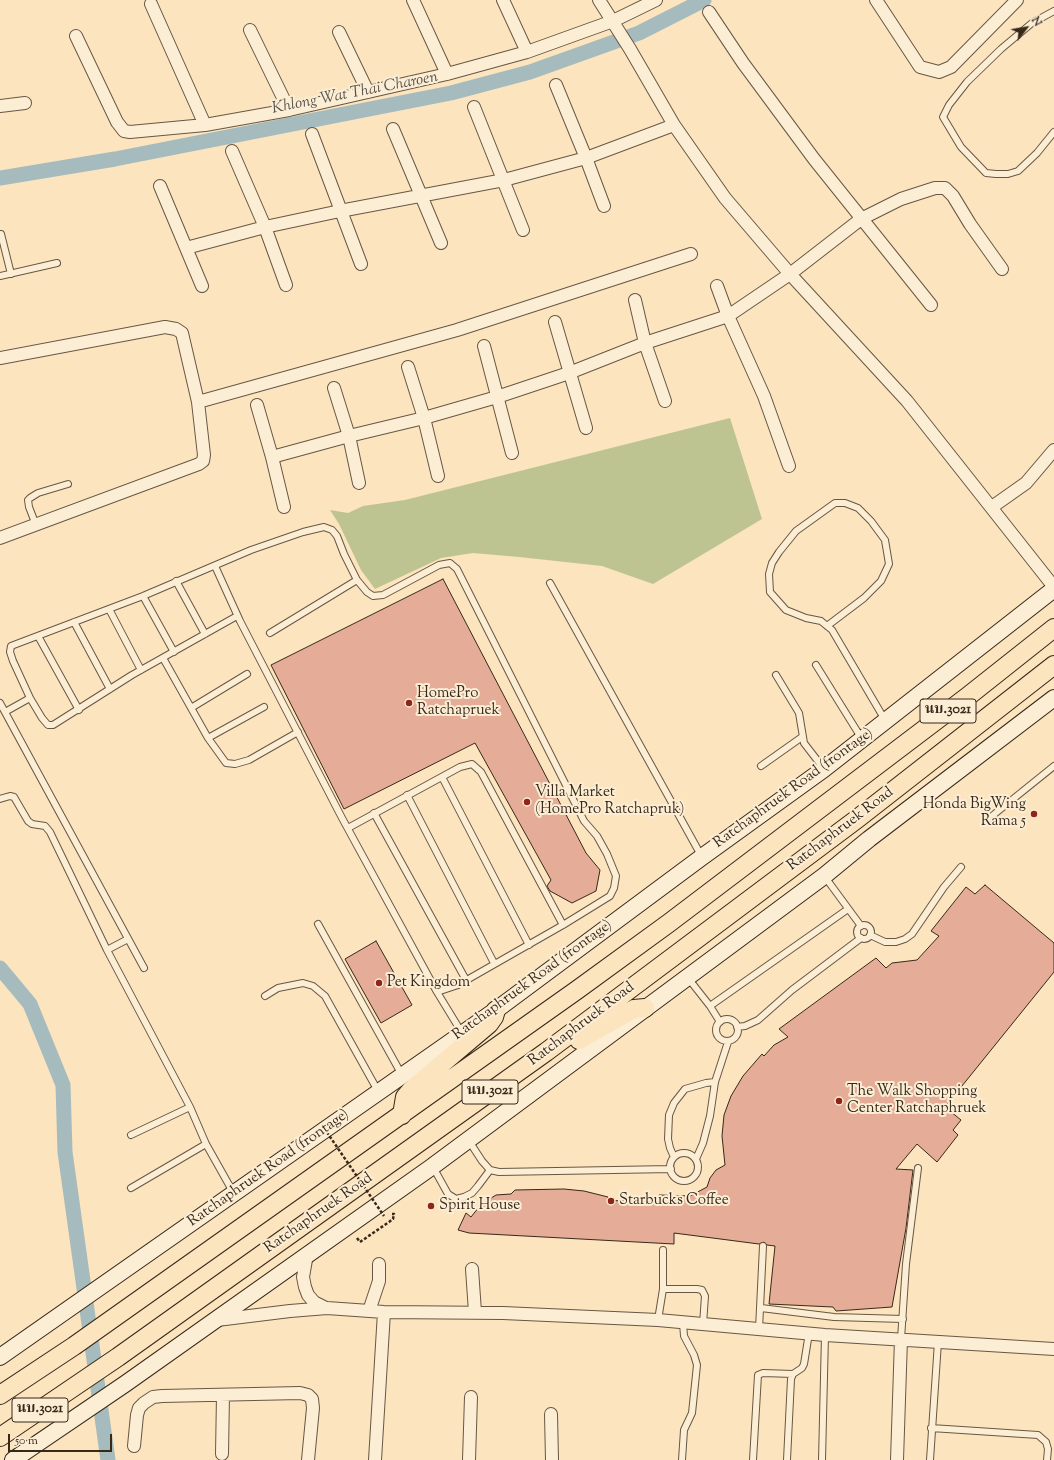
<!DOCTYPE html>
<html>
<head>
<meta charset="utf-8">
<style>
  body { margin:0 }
  #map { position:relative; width:1054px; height:1460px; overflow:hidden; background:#fbe4be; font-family:"Sorts Mill Goudy",serif }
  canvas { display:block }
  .north { position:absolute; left:1006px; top:8px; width:40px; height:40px; -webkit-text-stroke:3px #fcedd5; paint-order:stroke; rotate:59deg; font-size:11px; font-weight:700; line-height:16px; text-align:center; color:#37281a }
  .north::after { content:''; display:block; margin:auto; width:14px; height:18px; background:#37281a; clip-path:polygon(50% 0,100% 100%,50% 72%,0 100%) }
  .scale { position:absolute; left:8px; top:1434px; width:104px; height:18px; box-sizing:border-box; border:2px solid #37281a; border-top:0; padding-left:5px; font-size:12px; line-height:14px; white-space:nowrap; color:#37281a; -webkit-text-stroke:3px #fcedd5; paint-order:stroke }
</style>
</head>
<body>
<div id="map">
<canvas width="1054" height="1460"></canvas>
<div class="north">N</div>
<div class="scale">50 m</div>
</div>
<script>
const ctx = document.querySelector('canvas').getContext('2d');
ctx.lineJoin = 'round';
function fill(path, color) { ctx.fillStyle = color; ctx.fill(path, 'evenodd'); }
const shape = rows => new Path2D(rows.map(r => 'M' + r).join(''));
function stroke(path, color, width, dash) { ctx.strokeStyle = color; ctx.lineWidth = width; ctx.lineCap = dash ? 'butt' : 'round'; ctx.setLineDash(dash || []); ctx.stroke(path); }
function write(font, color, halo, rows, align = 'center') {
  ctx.font = font + ' "Sorts Mill Goudy","Noto Serif Thai",serif'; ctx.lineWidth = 4; ctx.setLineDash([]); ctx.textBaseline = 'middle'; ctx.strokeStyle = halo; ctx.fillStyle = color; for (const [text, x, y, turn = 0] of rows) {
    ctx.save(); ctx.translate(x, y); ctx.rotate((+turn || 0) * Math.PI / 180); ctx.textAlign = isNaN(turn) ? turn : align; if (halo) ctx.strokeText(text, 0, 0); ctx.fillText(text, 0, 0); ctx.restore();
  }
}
fill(shape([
  [730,418,762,519,653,584,602,566,519,557,473,553,441,558,375,589,361,570,339,524,330,510,348,513,363,506,405,500]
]), '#bec491');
stroke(shape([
  [0,178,115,159,451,93,530,72,639,33,704,0],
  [0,968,30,1004,63,1085,65,1152,108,1460]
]), '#a5bbbd', 15);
const building = shape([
  [443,579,586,853,600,870,596,891,572,903,550,891,547,886,551,880,475,743,344,809,271,665,443,579],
  [985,885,1054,943,1054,972,945,1107,961,1120,953,1130,958,1135,937,1162,917,1144,896,1169,913,1170,906,1228,892,1307,836,1311,833,1307,769,1304,775,1246,767,1245,764,1242,759,1244,674,1233,674,1244,469,1233,458,1230,466,1213,471,1217,479,1207,488,1200,496,1195,511,1194,515,1190,564,1189,584,1191,608,1197,608,1201,636,1200,659,1203,659,1195,690,1196,707,1187,710,1178,716,1170,725,1165,722,1136,724,1115,731,1096,743,1076,762,1054,764,1056,774,1045,788,1037,779,1029,876,958,886,968,892,963,917,960,939,936,931,931,966,887,975,894,985,885],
  [376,941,412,1005,381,1023,345,959,376,941]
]);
fill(building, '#e5ac98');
stroke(building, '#37281a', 1);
const service = shape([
  [1054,11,1032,23,1001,49,967,82,949,105,943,117,961,147,986,173,996,174,1008,174,1018,171,1037,153,1054,132],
  [1,234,11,274],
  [0,276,57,263],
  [36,525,29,507,28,500,30,498,38,493,68,484],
  [215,566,240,621,342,818,437,992,462,1033],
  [176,581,205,634],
  [550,583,702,857],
  [143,596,174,652],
  [109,609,141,670],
  [74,622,110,689],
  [827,626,864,598,881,581,889,564,885,540,871,521,858,508,845,503,835,503,796,531,779,552,772,563,769,574,770,592,786,610,806,618,821,621,827,626,832,630,885,720],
  [270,633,357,580],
  [38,636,79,710],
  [163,658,208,738,226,763,235,764,249,760,298,732],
  [816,665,862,739],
  [776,675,799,713,804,743,824,769],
  [30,698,42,718,48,725,53,725,132,675,237,616],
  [0,703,144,968],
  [191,708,247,674],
  [5,712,30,698,13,661,10,652,11,646,143,596,251,550,303,532,324,527,332,530,337,536,344,554,357,580,367,592,373,596,383,595,439,565,450,563,457,569,584,821,597,836,607,854,616,876,614,888,610,896,563,925,458,985,437,992],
  [208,738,264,707],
  [761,766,802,737],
  [442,777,529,945],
  [407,795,494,963],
  [0,799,10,796,14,797,28,821,32,824,45,826,50,832,107,950,190,1107,206,1144,233,1192],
  [374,813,466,980],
  [987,820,1054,766],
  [348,828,460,767,472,764,481,772,563,925],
  [825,877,861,926],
  [318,924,402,1075],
  '857 932a7 7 0 1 1 14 0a7 7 0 1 1-14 0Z',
  [870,935,885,942,896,942,905,939,912,934,944,887,961,867],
  [107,950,128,939],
  [688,978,710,1006,720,1022],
  [265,996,278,988,303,983,313,986,325,996,378,1091],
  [710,1006,848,909],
  '716 1030a11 11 0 1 1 22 0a11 11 0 1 1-22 0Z',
  [737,1027,745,1026,758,1020,792,990,861,938],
  [131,1135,190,1107],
  [469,1141,482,1161,490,1170,499,1172,671,1169],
  '670 1167a14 14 0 1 1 28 0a14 14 0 1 1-28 0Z',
  [674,1157,670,1148,668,1139,669,1115,674,1103,685,1089,706,1083,715,1082],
  [696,1159,703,1143,710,1116,715,1082,728,1042],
  [433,1167,448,1194,456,1199,464,1197,472,1193,478,1186,490,1170],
  [131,1188,206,1144],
  [663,1289,697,1289,702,1290,705,1296,703,1324],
  [761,1308,834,1317,903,1319],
  [658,1320,663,1289,663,1250],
  [759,1329,763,1246],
  [901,1339,906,1264,918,1168],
  [931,1428,1038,1435,1046,1442,1048,1449,1047,1460],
  [682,1460,684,1430,692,1413,697,1365,694,1355,684,1336,683,1323],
  [753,1460,758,1375,763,1373,793,1374],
  [787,1460,791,1379,793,1374,802,1368,804,1364,809,1333],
  [822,1460,825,1335],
  [930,1460,938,1342]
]);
const minor = shape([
  [413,0,447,74],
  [503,0,527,52],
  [599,0,630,49,674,125,725,198,790,274,907,401,1054,587],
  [876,0,920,67,939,72,951,67,1017,0],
  [151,4,205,125],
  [709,12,743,63,814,159,931,305],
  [250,30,289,110],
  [339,32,368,92],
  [76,36,117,122,124,131,130,132,205,125,289,110,447,74,527,52,613,21,656,0],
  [556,85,586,158,604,206],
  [0,106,25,103],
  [474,107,523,230],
  [393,129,441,243],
  [312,134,361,264],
  [232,151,265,227,286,285],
  [160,186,202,286],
  [186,248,265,227,340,211,504,180,586,158,674,125],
  [717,286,728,316,764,396,789,466],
  [635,300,645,343,665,401],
  [555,322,586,428],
  [484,346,512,453],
  [0,358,165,327,176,329,182,333,198,402,204,455,203,461,199,464,0,538],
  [408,367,424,418,438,476],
  [334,388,349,436,359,483],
  [198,402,457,330,691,254],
  [257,405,272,457,284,507],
  [272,457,349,436,424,418,497,397,569,373,645,343,728,316,790,274,861,219,901,199,935,188,945,188,953,196,970,224,1002,269],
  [992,507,1026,483,1054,450],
  [307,1254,303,1277,305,1287,308,1295,314,1302,326,1308],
  [472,1269,475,1312],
  [369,1311,379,1281,379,1264],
  [217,1320,290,1311,327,1308,384,1312,503,1313,658,1320,825,1335,1054,1349],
  [551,1414,552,1460],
  [134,1446,137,1415,139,1408,144,1403,153,1397,162,1396,300,1393,308,1395,312,1399,313,1408,308,1460],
  [222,1454,223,1395],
  [375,1460,384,1312],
  [469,1460,471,1397],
  [897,1460,901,1339]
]);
const secondary = shape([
  [0,1357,496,1010,702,857,824,769,1054,589],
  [13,1460,125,1384,433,1166,824,876,869,839,1054,698]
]);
const primary = shape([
  [579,1040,634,1009,645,1008],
  [402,1115,405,1097,411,1090,489,1024,494,1017,496,1010],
  [0,1395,74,1346,577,990,669,923,967,697,1054,628],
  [0,1437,118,1357,546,1052,857,819,1054,665]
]);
stroke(service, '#685743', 8);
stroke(minor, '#685743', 14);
stroke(secondary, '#37281a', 18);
stroke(primary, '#37281a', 20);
stroke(shape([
  [357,1238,360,1242,389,1222,393,1219,394,1214,392,1214]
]), '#37281a', 2.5, [3, 2]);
stroke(service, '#fcedd5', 6);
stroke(minor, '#fcedd5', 12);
stroke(secondary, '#fcedd5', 16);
stroke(primary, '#fbe4be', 18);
stroke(shape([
  [324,1128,384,1216]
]), '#37281a', 2.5, [3, 2]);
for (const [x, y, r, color] of [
  [409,703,4,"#8f2418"],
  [527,802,4,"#8f2418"],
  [1034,814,4,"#8f2418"],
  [379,983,4,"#8f2418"],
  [839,1101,4,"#8f2418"],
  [611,1201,4,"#8f2418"],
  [431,1206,4,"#8f2418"]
]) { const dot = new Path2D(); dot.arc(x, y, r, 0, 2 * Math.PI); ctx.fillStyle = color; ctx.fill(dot); stroke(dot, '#fcedd5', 1.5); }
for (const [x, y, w] of [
  [948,711,56],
  [490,1092,56],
  [40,1410,56]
]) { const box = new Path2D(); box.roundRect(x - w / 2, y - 12, w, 24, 3); ctx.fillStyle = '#fcedd5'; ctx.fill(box); stroke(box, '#37281a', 1); }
write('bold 14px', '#37281a', null, [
  ["นบ.3021",948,711],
  ["นบ.3021",490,1092],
  ["นบ.3021",40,1410]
]);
write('15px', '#37281a', '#fcedd5', [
  ["HomePro",417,694],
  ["Ratchapruek",417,711],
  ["Villa Market",535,793],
  ["(HomePro Ratchapruk)",535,810],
  ["Honda BigWing",1026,805,"right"],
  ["Rama 5",1026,822,"right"],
  ["Pet Kingdom",387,983],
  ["The Walk Shopping",847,1092],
  ["Center Ratchaphruek",847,1109],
  ["Starbucks Coffee",619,1201],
  ["Spirit House",439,1206]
], 'left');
write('15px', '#37281a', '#fcedd5', [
  ["Ratchaphruek Road (frontage)",794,789,-36],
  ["Ratchaphruek Road",841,830,-37],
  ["Ratchaphruek Road (frontage)",533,981,-36],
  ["Ratchaphruek Road",582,1025,-37],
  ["Ratchaphruek Road (frontage)",269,1169,-35],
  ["Ratchaphruek Road",319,1214,-35]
]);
write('italic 16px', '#58544b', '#fcedd5', [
  ["Khlong Wat Thai Charoen",355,94,-11]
]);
</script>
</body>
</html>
